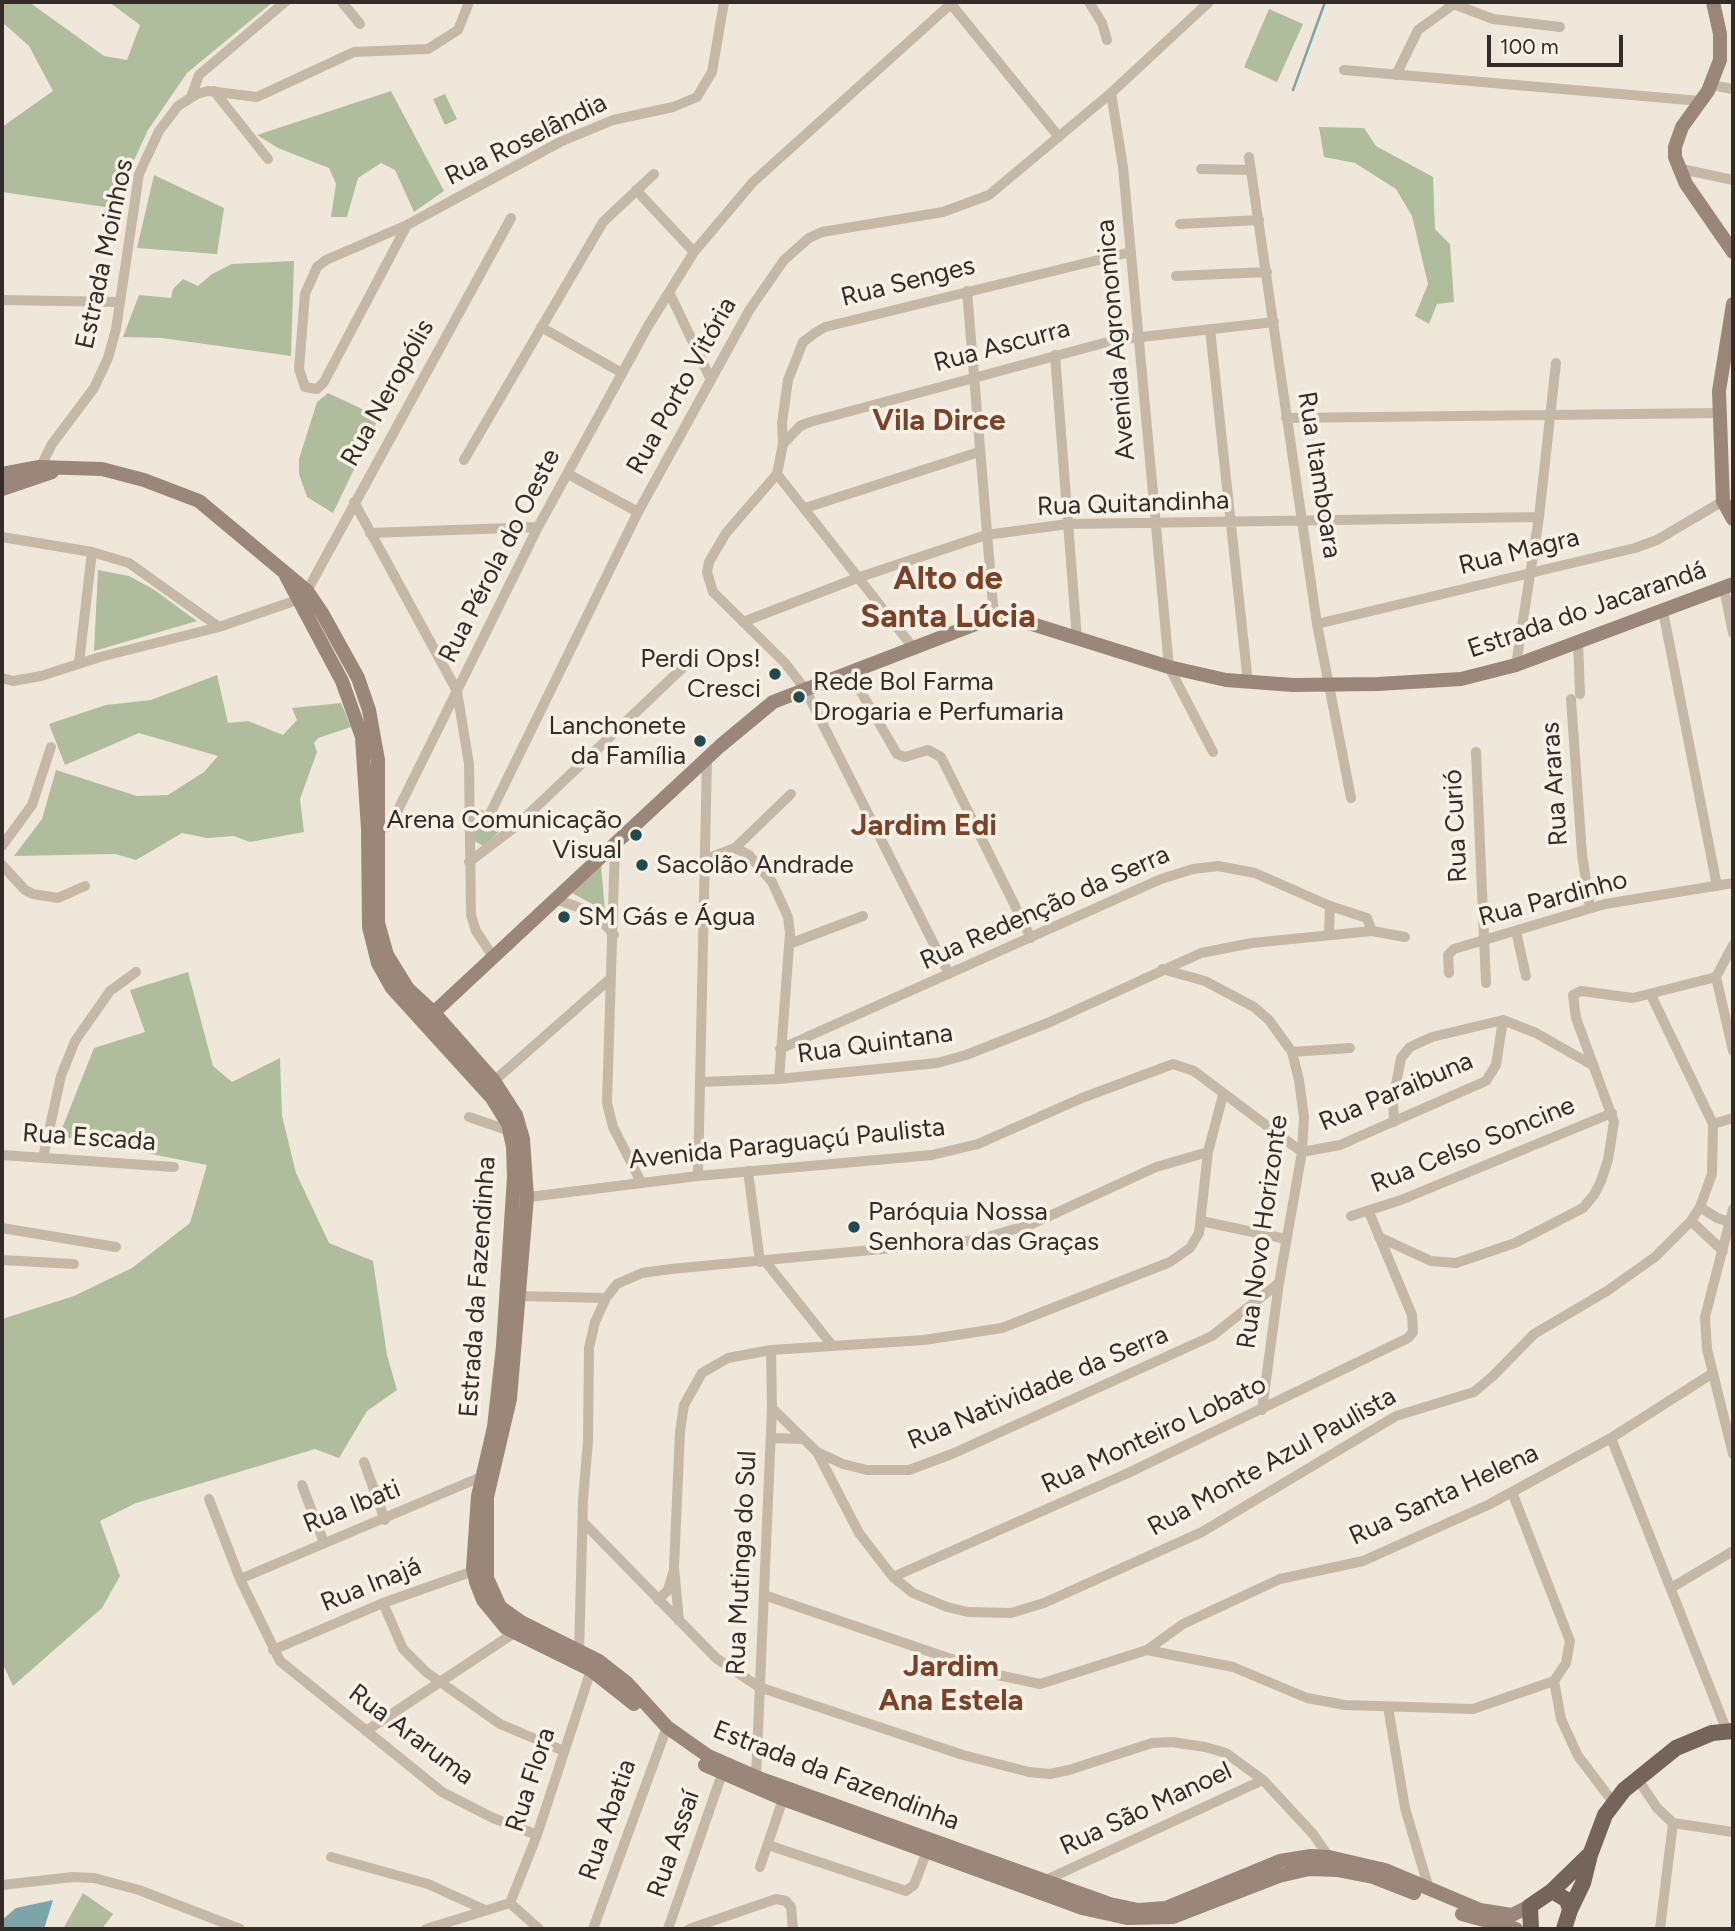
<!DOCTYPE html>
<html>
<head>
<meta charset="utf-8">
<style>
  body { margin:0 }
  #map { position:relative; width:1735px; height:1931px; overflow:hidden; background:#efe7da; font-family:Figtree,sans-serif }
  canvas { display:block }
  .frame { position:absolute; inset:0; border:4px solid #342c27; pointer-events:none }
  .scale { position:absolute; left:1487px; top:35px; width:136px; height:32px; box-sizing:border-box; border:4px solid #342c27; border-top:0; padding-left:9px; font-size:21px; line-height:24px; white-space:nowrap; color:#342c27; -webkit-text-stroke:5px #f8f1e6; paint-order:stroke }
</style>
</head>
<body>
<div id="map">
<canvas width="1735" height="1931"></canvas>
<div class="frame"></div>
<div class="scale">100 m</div>
</div>
<script>
const ctx = document.querySelector('canvas').getContext('2d');
ctx.lineJoin = 'round';
function fill(path, color) { ctx.fillStyle = color; ctx.fill(path, 'evenodd'); }
const shape = rows => new Path2D(rows.map(r => 'M' + r).join(''));
function stroke(path, color, width, dash) { ctx.strokeStyle = color; ctx.lineWidth = width; ctx.lineCap = dash ? 'butt' : 'round'; ctx.setLineDash(dash || []); ctx.stroke(path); }
function write(font, color, halo, rows, align = 'center') {
  ctx.font = font + ' Figtree,sans-serif'; ctx.lineWidth = 7; ctx.setLineDash([]); ctx.textBaseline = 'middle'; ctx.strokeStyle = halo; ctx.fillStyle = color; for (const [text, x, y, turn = 0] of rows) {
    ctx.save(); ctx.translate(x, y); ctx.rotate((+turn || 0) * Math.PI / 180); ctx.textAlign = isNaN(turn) ? turn : align; if (halo) ctx.strokeText(text, 0, 0); ctx.fillText(text, 0, 0); ctx.restore();
  }
}
fill(shape([
  [5,2,29,2,104,56,127,60,140,25,109,2,273,2,187,73,148,130,112,208,2,192,2,127,53,91,29,46,2,22,2,7],
  [1269,9,1303,24,1277,82,1244,67],
  [391,91,444,191,414,212,395,170,381,163,358,178,347,217,331,217,336,184,329,168,278,148,257,135],
  [445,94,457,119,445,125,433,99],
  [1319,127,1364,128,1376,146,1433,177,1435,229,1450,244,1454,302,1437,304,1429,324,1415,316,1428,284,1412,216,1396,189,1355,163,1324,157],
  [154,175,224,208,217,254,137,248],
  [294,261,291,356,162,338,123,337,139,295,171,298,173,289,183,279,198,286,212,274,232,264],
  [328,393,379,417,333,513,307,497,299,474,299,459,317,402],
  [98,570,129,576,153,589,197,621,94,651],
  [217,675,228,723,248,721,283,735,297,720,292,708,341,703,351,727,318,738,314,743,317,752,300,799,304,832,250,842,234,836,207,838,182,833,136,860,115,854,14,856,42,819,56,770,137,796,168,795,204,772,218,756,139,733,65,765,49,724,106,705,151,700],
  [473,819,504,827,484,846,472,840],
  [601,865,605,911,572,893],
  [188,972,213,1066,232,1082,280,1058,282,1116,296,1173,329,1243,373,1261,387,1355,397,1390,367,1411,339,1458,315,1449,136,1503,100,1521,120,1576,102,1608,13,1686,2,1662,2,1319,74,1296,132,1268,190,1223,207,1165,59,1136,94,1048,145,1032,130,990],
  [83,1893,113,1914,102,1929,63,1929]
]), '#b0bd9c');
fill(shape([
  [53,1900,44,1929,2,1929,2,1920,16,1908]
]), '#7ca5aa');
stroke(shape([
  [1293,90,1325,2]
]), '#7ca5aa', 2.5);
stroke(shape([
  [342,2,360,24],
  [1089,2,1102,23,1107,40],
  [1448,2,1493,19,1560,27],
  [951,4,1059,137],
  [1344,70,1700,101],
  [1396,75,1418,30,1457,2],
  [1711,85,1733,89],
  [214,91,268,159],
  [1111,93,1123,167,1169,667,1213,752],
  [191,97,199,75,285,2],
  [1249,157,1317,624,1351,798],
  [1677,168,1733,180],
  [1201,169,1251,170],
  [636,190,694,252],
  [1180,224,1259,220],
  [407,225,324,382,317,389,305,387,299,369,305,294,317,267,326,260,407,225,560,142,613,120,673,107,697,97,712,72,724,2],
  [1176,276,1267,272],
  [967,291,994,617],
  [669,292,711,380],
  [2,300,119,302],
  [541,327,622,373],
  [1210,329,1248,683],
  [1055,355,1077,639],
  [1286,418,1720,413],
  [783,444,782,423,788,380,803,342,815,333,825,327,1131,252],
  [464,460,603,222,654,174],
  [38,472,52,444,94,388,108,358,116,329,139,174,159,131,178,106,197,94,208,91,257,97,354,52,428,49,458,30,468,5],
  [568,474,638,512],
  [777,474,915,650],
  [354,502,457,691,469,764,471,915,476,931,494,958],
  [805,508,979,452],
  [370,533,538,527],
  [2,537,92,552,129,563,219,627],
  [1724,589,1733,633],
  [1663,611,1717,886],
  [743,622,860,577,986,535,1068,524,1539,517],
  [1317,624,1635,548,1657,540,1723,501],
  [1578,641,1580,694],
  [79,663,92,552],
  [1516,665,1539,517,1556,363],
  [850,673,897,754,905,757,928,750,941,757,1031,938],
  [2,678,13,681,41,676,100,657,219,627,297,600,307,591,511,218],
  [1571,699,1582,854,1590,908],
  [1476,752,1486,983],
  [469,811,515,827],
  [489,816,638,512,750,309,784,260,809,238,822,232,943,212,989,195,1111,93,1209,2],
  [371,829,388,827,392,822,538,527,648,326,694,252,753,182,953,2],
  [615,843,607,1103,613,1127,641,1182],
  [2,846,32,805,51,747],
  [735,848,791,794],
  [706,859,735,848,749,855,772,882,788,917,790,933,779,1079],
  [469,862,515,827,694,657],
  [2,865,25,890,33,894,58,898,85,886],
  [558,900,595,913,614,935],
  [1516,931,1526,976],
  [1329,934,1330,906],
  [789,944,863,916],
  [1733,945,1716,977,1733,1051],
  [1162,969,1205,981,1254,1007,1269,1020,1292,1052,1299,1080,1304,1117,1302,1152,1279,1283,1262,1410],
  [1449,973,1448,955,1454,949,1605,904,1733,883],
  [949,974,805,689,785,663,713,592,707,572,709,562,726,533,777,474,783,444,800,426,810,422,1115,340,1274,322],
  [780,1049,1161,879,1193,869,1218,866,1255,873,1330,906,1367,918,1372,931,1405,937],
  [1292,1052,1350,1048],
  [494,1081,611,978],
  [700,1082,779,1079,937,1063,966,1055,1050,1022,1201,953,1252,943,1372,931],
  [469,1117,510,1131],
  [1394,1122,1393,1100,1401,1058,1410,1047,1432,1037,1503,1020,1536,1033,1594,1066],
  [1713,1124,1733,1118],
  [1302,1152,1340,1145,1486,1081,1496,1065,1503,1020],
  [2,1155,174,1167],
  [43,1158,61,1076,75,1041,110,991,136,972],
  [748,1171,760,1262],
  [698,1176,707,759],
  [513,1199,698,1176,932,1155,978,1144,1082,1098,1173,1064,1194,1071,1302,1152],
  [1700,1207,1717,1218,1730,1222],
  [1733,1209,1705,1317,1707,1349,1733,1454],
  [1351,1216,1401,1200,1612,1113],
  [1201,1221,1286,1239],
  [1691,1221,1723,1251],
  [2,1228,116,1247],
  [1379,1237,1431,1261,1456,1263,1515,1243,1583,1208,1594,1195,1601,1181,1608,1160,1614,1122,1576,1018,1573,995,1581,991,1633,998,1716,977],
  [2,1260,74,1264],
  [765,1261,831,1344],
  [516,1296,606,1298],
  [772,1408,817,1452,843,1464,867,1470,909,1470,952,1454,1212,1336,1279,1283],
  [771,1438,803,1439],
  [1611,1438,1727,1731],
  [817,1452,859,1533,893,1577,913,1593,947,1607,968,1612,1011,1613,1044,1603,1202,1532,1396,1416,1474,1392,1493,1376,1534,1334,1607,1291,1655,1257,1691,1221,1700,1207,1712,1174,1713,1124,1651,995],
  [364,1462,385,1520],
  [302,1485,324,1543],
  [1512,1492,1570,1641,1566,1663,1554,1681,1561,1719,1578,1756,1613,1802],
  [209,1499,240,1579,280,1661,442,1792,493,1818,537,1835],
  [583,1522,716,1658,759,1687,963,1755,1029,1772,1050,1774,1069,1770,1152,1743,1172,1742,1205,1747,1226,1753,1263,1780,1313,1834,1329,1857],
  [893,1577,1126,1474,1408,1338,1413,1332,1412,1315,1369,1212],
  [240,1579,481,1477],
  [1671,1588,1733,1551],
  [764,1595,998,1675,1040,1684,1147,1650,1183,1624,1280,1579,1363,1561,1488,1505,1611,1438,1713,1373],
  [658,1600,668,1590,673,1573],
  [383,1603,403,1649,426,1672,500,1724,564,1751],
  [679,1621,674,1567,680,1432,684,1405,702,1373,728,1358,771,1350,924,1340,1002,1328,1170,1262,1190,1248,1199,1233,1208,1152,1223,1095],
  [273,1650,383,1603,479,1569],
  [1147,1650,1233,1667,1307,1698,1345,1705,1473,1709,1554,1681],
  [579,1655,583,1500,588,1441,589,1348,595,1322,606,1298,617,1284,642,1273,671,1269,977,1240,1032,1224,1156,1167,1208,1152],
  [1388,1707,1405,1808,1429,1889],
  [366,1731,514,1633],
  [756,1777,772,1408,771,1350],
  [1637,1778,1657,1808,1673,1823,1733,1832],
  [768,1845,906,1891,914,1885,927,1851],
  [331,1857,428,1884,485,1910],
  [760,1867,783,1799],
  [1048,1879,1263,1780],
  [2,1885,73,1877,94,1878,139,1890,240,1929],
  [510,1903,537,1835,591,1670],
  [510,1903,539,1929],
  [426,1929,510,1903],
  [593,1929,667,1727],
  [668,1929,722,1774],
  [689,1929,776,1899,786,1901,791,1907,793,1929],
  [1660,1929,1673,1823]
]), '#c6b8a7', 10);
stroke(shape([
  [1713,2,1720,34,1720,60,1708,91,1682,127,1675,147,1675,157,1686,184,1733,252],
  [1733,304,1719,391,1723,501,1733,519],
  [2,474,39,467,102,469,144,480,199,501,307,591,322,613,358,678,369,710,378,760,378,923,387,955,408,989,434,1013,494,1081,516,1115,523,1139,527,1197,510,1399,487,1497,487,1578,500,1607,521,1622,599,1661,627,1683,667,1727,708,1756,756,1777,1110,1904,1138,1910,1166,1908,1280,1861,1311,1856,1329,1857,1385,1870,1480,1910,1512,1915,1530,1906],
  [2,489,52,472],
  [286,576,342,681,362,737,368,829,369,927,378,963,392,988,492,1098,508,1124,513,1147,514,1177,503,1346,494,1427,478,1496,473,1568,476,1582,483,1600,506,1628,591,1670,634,1704],
  [429,1017,720,746,773,702,994,617,1032,624,1169,667,1226,680,1293,685,1378,684,1461,679,1516,665,1733,584],
  [705,1765,783,1799,1082,1908,1127,1918,1173,1917,1279,1876,1309,1869,1337,1870,1373,1877,1414,1893],
  [1462,1914,1516,1929]
]), '#9a8779', 14);
stroke(shape([
  [1552,1891,1588,1856],
  [1570,1910,1583,1883,1590,1855,1605,1815,1624,1790,1676,1748,1712,1733,1733,1731],
  [1531,1929,1530,1906,1552,1891,1567,1900,1570,1910,1564,1929]
]), '#746459', 16);
for (const [x, y, r, color] of [
  [775,674,7,"#204b52"],
  [799,697,7,"#204b52"],
  [700,741,7,"#204b52"],
  [636,835,7,"#204b52"],
  [642,865,7,"#204b52"],
  [564,917,7,"#204b52"],
  [854,1227,7,"#204b52"]
]) { const dot = new Path2D(); dot.arc(x, y, r, 0, 2 * Math.PI); ctx.fillStyle = color; ctx.fill(dot); stroke(dot, '#f8f1e6', 2.5); }
write('26px', '#342c27', '#f8f1e6', [
  ["Rua Roselândia",526,140,-26],
  ["Estrada Moinhos",105,254,-78],
  ["Rua Senges",908,282,-14],
  ["Avenida Agronomica",1116,340,-95],
  ["Rua Ascurra",1002,346,-15],
  ["Rua Porto Vitória",682,386,-61],
  ["Rua Neropólis",388,393,-61],
  ["Rua Itamboara",1319,475,81],
  ["Rua Quitandinha",1133,504,-2],
  ["Rua Magra",1519,552,-14],
  ["Rua Pérola do Oeste",500,556,-63],
  ["Estrada do Jacarandá",1587,610,-19],
  ["Rua Araras",1555,784,-94],
  ["Rua Curió",1456,826,-93],
  ["Rua Pardinho",1553,899,-15],
  ["Rua Redenção da Serra",1045,908,-24],
  ["Rua Quintana",875,1044,-8],
  ["Rua Paraibuna",1396,1092,-23],
  ["Rua Escada",89,1138,4],
  ["Avenida Paraguaçú Paulista",787,1144,-6],
  ["Rua Celso Soncine",1473,1145,-22],
  ["Rua Novo Horizonte",1263,1232,-82],
  ["Estrada da Fazendinha",478,1287,-86],
  ["Rua Natividade da Serra",1038,1388,-23],
  ["Rua Monteiro Lobato",1154,1435,-25],
  ["Rua Monte Azul Paulista",1272,1462,-29],
  ["Rua Santa Helena",1444,1495,-25],
  ["Rua Ibati",352,1507,-22],
  ["Rua Mutinga do Sul",742,1563,-87],
  ["Rua Inajá",371,1585,-22],
  ["Rua Araruma",411,1735,37],
  ["Estrada da Fazendinha",836,1776,21],
  ["Rua Flora",531,1780,-72],
  ["Rua São Manoel",1146,1809,-25],
  ["Rua Abatia",608,1820,-71],
  ["Rua Assaí",674,1844,-71]
]);
write('26px', '#342c27', '#f8f1e6', [
  ["Perdi Ops!",761,659,"right"],
  ["Cresci",761,689,"right"],
  ["Rede Bol Farma",813,682],
  ["Drogaria e Perfumaria",813,712],
  ["Lanchonete",686,726,"right"],
  ["da Família",686,756,"right"],
  ["Arena Comunicação",622,820,"right"],
  ["Visual",622,850,"right"],
  ["Sacolão Andrade",656,865],
  ["SM Gás e Água",578,917],
  ["Paróquia Nossa",868,1212],
  ["Senhora das Graças",868,1242]
], 'left');
write('bold 30px', '#7c4127', '#f8f1e6', [
  ["Vila Dirce",939,421],
  ["Jardim Edi",924,826],
  ["Jardim",951,1667],
  ["Ana Estela",951,1701]
]);
write('bold 33px', '#7c4127', '#f8f1e6', [
  ["Alto de",948,579],
  ["Santa Lúcia",948,617]
]);
</script>
</body>
</html>
